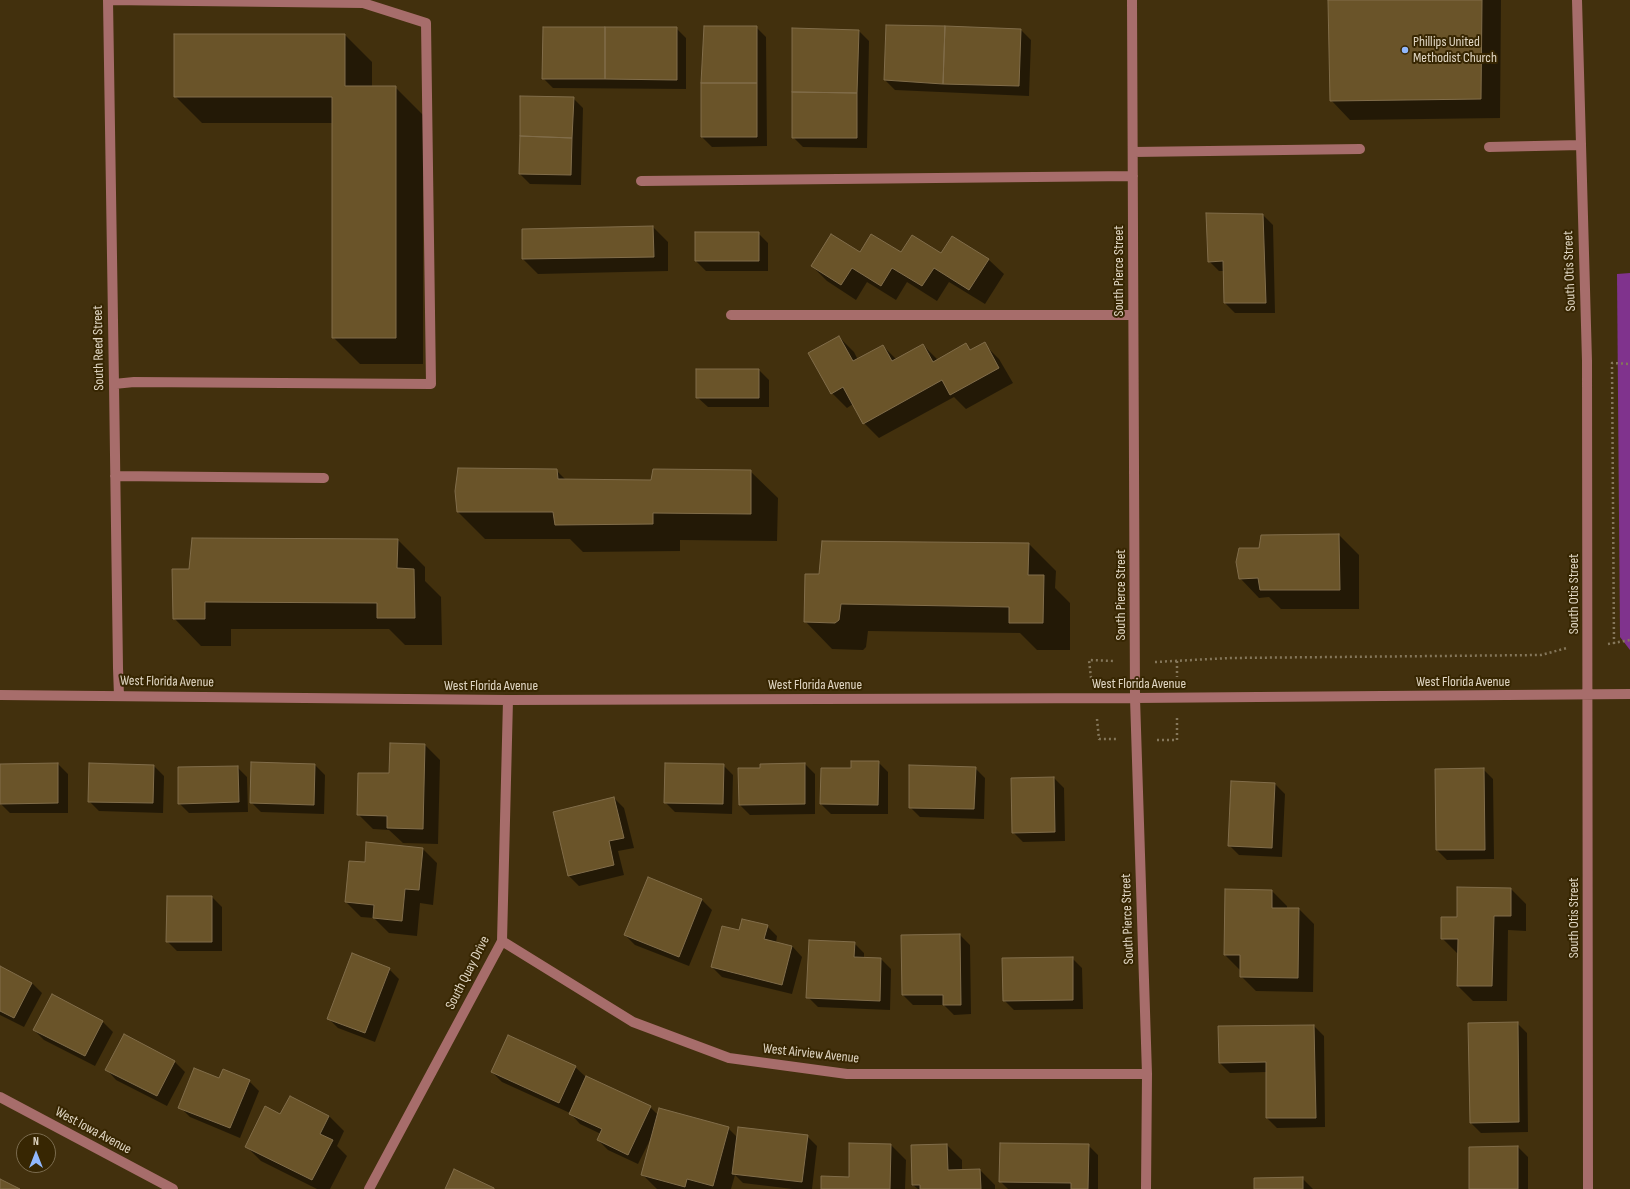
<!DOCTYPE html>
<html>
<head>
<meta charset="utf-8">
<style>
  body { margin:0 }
  #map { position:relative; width:1630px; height:1189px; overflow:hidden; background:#42300d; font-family:"Sofia Sans Condensed",sans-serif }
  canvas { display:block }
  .north { position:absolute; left:16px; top:1133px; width:40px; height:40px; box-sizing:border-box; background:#372602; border:1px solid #7b6c4f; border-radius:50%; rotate:0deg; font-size:11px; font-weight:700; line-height:16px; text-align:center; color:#e0d6c3 }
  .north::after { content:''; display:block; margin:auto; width:14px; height:18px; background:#91b8fd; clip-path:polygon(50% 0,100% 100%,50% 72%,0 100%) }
</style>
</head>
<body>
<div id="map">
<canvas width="1630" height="1189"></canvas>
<div class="north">N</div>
</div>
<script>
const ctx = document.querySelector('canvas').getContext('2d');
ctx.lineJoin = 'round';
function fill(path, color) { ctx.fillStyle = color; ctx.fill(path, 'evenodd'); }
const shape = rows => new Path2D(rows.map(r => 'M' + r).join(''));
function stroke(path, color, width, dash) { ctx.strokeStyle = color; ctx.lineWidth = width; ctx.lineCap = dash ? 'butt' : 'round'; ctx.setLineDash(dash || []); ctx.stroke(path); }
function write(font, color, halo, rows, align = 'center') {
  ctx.font = font + ' "Sofia Sans Condensed",sans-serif'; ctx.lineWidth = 4; ctx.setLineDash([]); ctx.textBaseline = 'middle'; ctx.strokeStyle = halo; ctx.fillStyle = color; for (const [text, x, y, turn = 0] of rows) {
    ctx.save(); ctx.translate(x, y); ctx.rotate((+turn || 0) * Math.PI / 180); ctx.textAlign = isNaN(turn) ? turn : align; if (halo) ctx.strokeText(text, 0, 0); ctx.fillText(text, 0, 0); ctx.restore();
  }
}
fill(shape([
  [1630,273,1630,650,1620,637,1617,274]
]), '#80338d');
fill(shape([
  [1329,0,1501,0,1500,118,1350,120,1331,100],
  [756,27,766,37,767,146,712,147,702,137],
  [676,28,686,38,686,89,553,88,543,78],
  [1021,30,1031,40,1029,96,895,90,885,80],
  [859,31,869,41,867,148,803,147,793,137],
  [345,35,372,62,372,87,395,87,423,115,423,364,360,364,333,337,333,123,202,123,175,96],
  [573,98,583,108,581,185,530,184,520,174],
  [1263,215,1273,225,1275,313,1235,313,1225,303,1224,271,1219,271,1209,261],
  [653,227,668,242,668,271,538,274,523,259,523,230],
  [758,233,768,243,768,271,706,271,696,261],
  [901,253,942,255,989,260,1004,274,985,304,949,282,937,301,907,282,896,300,867,282,856,300,827,281,812,266,860,254],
  [839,337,854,352,858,360,883,346,897,360,923,345,938,360,966,345,972,351,984,344,999,359,1013,383,966,409,954,397,879,438,864,423,853,404,847,408,832,393],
  [759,370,769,380,769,407,708,407,697,397],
  [556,470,567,481,652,481,750,471,778,498,777,541,680,540,680,551,583,552,570,539,485,539,458,512,456,491],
  [1339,535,1359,555,1359,609,1281,609,1269,597,1259,598,1240,578,1260,549],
  [193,539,398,540,425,567,425,581,441,597,442,645,405,645,389,629,231,629,231,646,201,646,174,618,190,570],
  [1029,544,1056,571,1055,588,1070,603,1070,650,1037,650,1020,633,868,631,866,647,863,650,832,649,805,621,820,575],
  [425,745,440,760,438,844,403,843,389,830,373,829,358,814,390,774],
  [878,762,888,772,888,814,831,814,821,804],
  [58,764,68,774,68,813,10,813,0,803],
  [805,764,815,774,815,814,750,815,740,805,761,769],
  [315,765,325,775,324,814,261,812,251,802],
  [723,765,733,775,732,814,675,812,665,802],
  [154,766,164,776,163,813,99,811,89,801],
  [237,767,247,777,248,812,189,813,179,803],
  [975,768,985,778,984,819,920,817,910,807],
  [1483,769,1493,779,1494,859,1447,860,1437,850],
  [1054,778,1064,788,1065,841,1023,842,1013,832],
  [1232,782,1275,784,1285,794,1282,857,1239,855,1229,845],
  [614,798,624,808,634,848,618,851,624,875,579,886,569,876],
  [422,848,437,863,433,905,420,903,417,936,389,933,374,918,361,917,346,902,365,863],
  [648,878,702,900,712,910,689,966,635,945,625,935],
  [1458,888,1511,889,1526,904,1526,931,1508,930,1507,1001,1473,1001,1458,986,1459,953,1457,953,1442,938,1458,918],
  [1272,891,1287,906,1287,909,1299,909,1314,924,1313,992,1256,991,1241,976,1240,970,1225,955],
  [212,897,222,907,222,951,177,951,167,941],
  [767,926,777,936,776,943,792,946,802,957,792,994,722,977,712,967,739,932],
  [960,935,970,945,971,1014,954,1015,944,1005,913,1005,903,995],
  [854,943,864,953,864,958,881,959,891,969,890,1010,818,1007,808,997],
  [1072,958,1082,968,1083,1009,1014,1010,1004,1000],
  [0,967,32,983,42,993,24,1027,0,1015],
  [389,969,399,979,375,1042,338,1028,328,1018],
  [52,996,103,1022,113,1032,95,1066,44,1040,34,1030],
  [1517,1023,1527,1033,1528,1132,1481,1133,1471,1123,1469,1024],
  [1314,1026,1324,1036,1325,1127,1277,1128,1267,1118,1267,1072,1230,1073,1220,1063],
  [124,1036,175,1062,185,1072,167,1106,116,1080,107,1070],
  [575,1067,586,1077,650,1107,658,1115,728,1128,737,1137,807,1136,817,1146,812,1189,793,1189,743,1183,735,1175,731,1189,657,1189,642,1174,652,1136,638,1164,608,1150,598,1140,601,1134,580,1124,570,1113,502,1082,492,1072],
  [219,1079,249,1081,259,1091,240,1138,190,1117,180,1107],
  [290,1097,329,1116,344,1131,337,1146,347,1156,330,1189,317,1189,261,1161,246,1146,281,1115],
  [891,1145,906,1160,905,1189,822,1189,850,1178],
  [947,1145,962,1160,962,1171,980,1170,995,1185,995,1189,918,1189,913,1185],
  [1088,1145,1098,1155,1098,1189,1008,1189,1000,1181],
  [1518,1147,1528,1157,1528,1189,1470,1189],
  [1302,1178,1313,1189,1255,1189]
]), '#0007');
const building = shape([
  [1328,0,1482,0,1481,99,1330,101,1328,0],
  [886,25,945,26,943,84,884,80,886,25],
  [704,26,757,26,757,83,701,83,704,26],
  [945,26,1021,29,1019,86,943,84,945,26],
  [543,27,605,27,605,79,542,79,543,27],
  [605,27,677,27,677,80,605,79,605,27],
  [792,28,859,30,857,93,792,92,792,28],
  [174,34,345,34,345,86,396,86,396,338,332,338,332,97,174,97,174,34],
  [701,83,757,83,757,137,701,137,701,83],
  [792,92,857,93,857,138,792,138,792,92],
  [520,96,574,97,572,138,520,136,520,96],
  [520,136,572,138,571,175,519,174,520,136],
  [1206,213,1263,214,1266,303,1224,303,1223,261,1208,262,1206,213],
  [653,226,654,257,522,259,522,229,653,226],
  [695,232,759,232,759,261,695,261,695,232],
  [831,234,860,252,871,234,901,252,912,235,941,253,952,236,989,259,969,290,934,268,922,286,892,268,881,286,852,268,841,285,811,266,831,234],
  [839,336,853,361,883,345,892,361,923,344,933,362,966,343,970,350,985,342,999,368,950,395,942,380,863,424,843,387,831,394,808,353,839,336],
  [696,369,759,369,759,398,696,398,696,369],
  [458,468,557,469,558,479,651,480,653,469,751,470,751,514,653,513,653,524,555,525,553,512,457,512,455,491,458,468],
  [1339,534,1340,590,1260,590,1258,578,1239,579,1236,562,1239,548,1259,548,1261,535,1339,534],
  [192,538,398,539,397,568,414,569,415,618,377,618,377,603,205,602,205,619,173,619,172,569,189,569,192,538],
  [822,541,1029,543,1028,575,1044,575,1043,623,1009,623,1009,607,841,604,839,620,835,623,804,622,805,574,819,574,822,541],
  [390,743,425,744,423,829,387,828,387,816,357,815,358,773,389,773,390,743],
  [851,761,879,761,878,805,820,804,821,768,851,768,851,761],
  [251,762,315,764,314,805,250,803,251,762],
  [58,763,58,803,0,804,0,764,58,763],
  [89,763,154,765,153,803,88,802,89,763],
  [665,763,724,764,723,804,664,803,665,763],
  [805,763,805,804,739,805,738,768,760,768,760,764,805,763],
  [909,765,976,767,974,809,909,808,909,765],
  [238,766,239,802,178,804,178,767,238,766],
  [1484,768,1485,850,1436,850,1435,769,1484,768],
  [1054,777,1055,832,1012,833,1011,778,1054,777],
  [1231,781,1275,783,1272,848,1228,846,1231,781],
  [614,797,624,838,609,841,614,865,568,876,553,812,614,797],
  [366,842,423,848,419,890,405,889,402,921,373,918,374,905,345,902,349,861,365,862,366,842],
  [648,877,702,899,679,957,624,935,648,877],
  [1457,887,1511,888,1511,916,1494,916,1492,986,1457,986,1458,939,1441,939,1441,917,1457,917,1457,887],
  [1225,889,1272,890,1272,908,1299,908,1298,978,1240,977,1240,955,1224,955,1225,889],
  [167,896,212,896,212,942,166,942,167,896],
  [742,919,768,925,764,939,792,946,782,985,711,967,722,926,739,930,742,919],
  [960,934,961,1005,943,1005,943,995,902,995,901,935,960,934],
  [809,940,855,942,854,957,881,958,880,1001,806,998,809,940],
  [352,953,390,968,365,1033,327,1019,352,953],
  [1073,957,1073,1000,1003,1001,1002,958,1073,957],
  [0,966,32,983,14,1018,0,1011,0,966],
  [52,994,103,1021,85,1056,33,1030,52,994],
  [1518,1022,1519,1122,1470,1123,1468,1023,1518,1022],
  [1314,1025,1316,1118,1266,1118,1266,1062,1219,1063,1218,1026,1314,1025],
  [124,1034,175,1061,157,1096,105,1070,124,1034],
  [508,1035,576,1066,559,1103,491,1072,508,1035],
  [194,1068,219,1078,223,1069,250,1080,230,1128,178,1108,194,1068],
  [586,1076,651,1106,628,1155,597,1140,602,1129,569,1114,586,1076],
  [290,1096,329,1116,320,1134,333,1140,312,1180,245,1147,265,1106,280,1114,290,1096],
  [659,1108,729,1127,713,1186,687,1179,685,1187,641,1175,659,1108],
  [738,1127,808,1135,802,1182,732,1174,738,1127],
  [849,1143,891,1144,890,1189,821,1189,821,1176,849,1177,849,1143],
  [1000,1143,1089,1144,1088,1189,1071,1189,1071,1183,999,1182,1000,1143],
  [947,1144,948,1170,980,1169,981,1189,920,1189,920,1185,912,1185,911,1145,947,1144],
  [1518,1146,1518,1189,1469,1189,1469,1147,1518,1146],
  [454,1169,494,1188,494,1189,445,1189,454,1169],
  [1303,1177,1303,1189,1254,1189,1254,1178,1303,1177],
  [0,1179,20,1189,0,1189,0,1179]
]);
fill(building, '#6a5429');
stroke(building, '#816d4a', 1);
stroke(shape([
  [1608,644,1630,640],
  [1614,644,1612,363,1630,364],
  [1177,661,1177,677],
  [1155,662,1230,658,1541,655,1567,648],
  [1091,678,1089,660,1114,661],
  [1097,719,1099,739,1116,739],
  [1157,740,1177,740,1177,718]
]), '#84765a', 2.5, [2, 3]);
stroke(shape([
  [1132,0,1135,698,1147,1074,1146,1189],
  [1577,0,1587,361,1588,1189],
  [1489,147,1581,145],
  [1133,152,1360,149],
  [641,181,1133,176],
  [731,315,1133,315],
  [114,384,134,382,431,384,426,23,363,3,108,0,114,384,118,668,119,696],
  [115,476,324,478],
  [0,695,508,700,1135,698,1630,694],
  [502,941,633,1022,729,1058,847,1074,1147,1074],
  [0,1097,173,1189],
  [369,1189,502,941,508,700]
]), '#a76d6b', 10);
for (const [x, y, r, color] of [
  [1405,50,4,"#91b8fd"]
]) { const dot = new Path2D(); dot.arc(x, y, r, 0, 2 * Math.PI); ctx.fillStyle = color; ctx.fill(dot); stroke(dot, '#372602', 1.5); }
write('14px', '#e0d6c3', '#372602', [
  ["Phillips United",1413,42],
  ["Methodist Church",1413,58]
], 'left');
write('14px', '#e0d6c3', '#372602', [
  ["South Pierce Street",1119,271,-90],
  ["South Otis Street",1570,271,-92],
  ["South Reed Street",99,348,-91],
  ["South Otis Street",1574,594,-90],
  ["South Pierce Street",1121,595,-90],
  ["West Florida Avenue",167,682,1],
  ["West Florida Avenue",1463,682],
  ["West Florida Avenue",1139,684],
  ["West Florida Avenue",815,685],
  ["West Florida Avenue",491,686],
  ["South Otis Street",1574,918,-90],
  ["South Pierce Street",1128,919,-92],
  ["South Quay Drive",468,973,-63],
  ["West Airview Avenue",811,1054,6],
  ["West Iowa Avenue",93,1131,28]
]);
</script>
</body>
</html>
